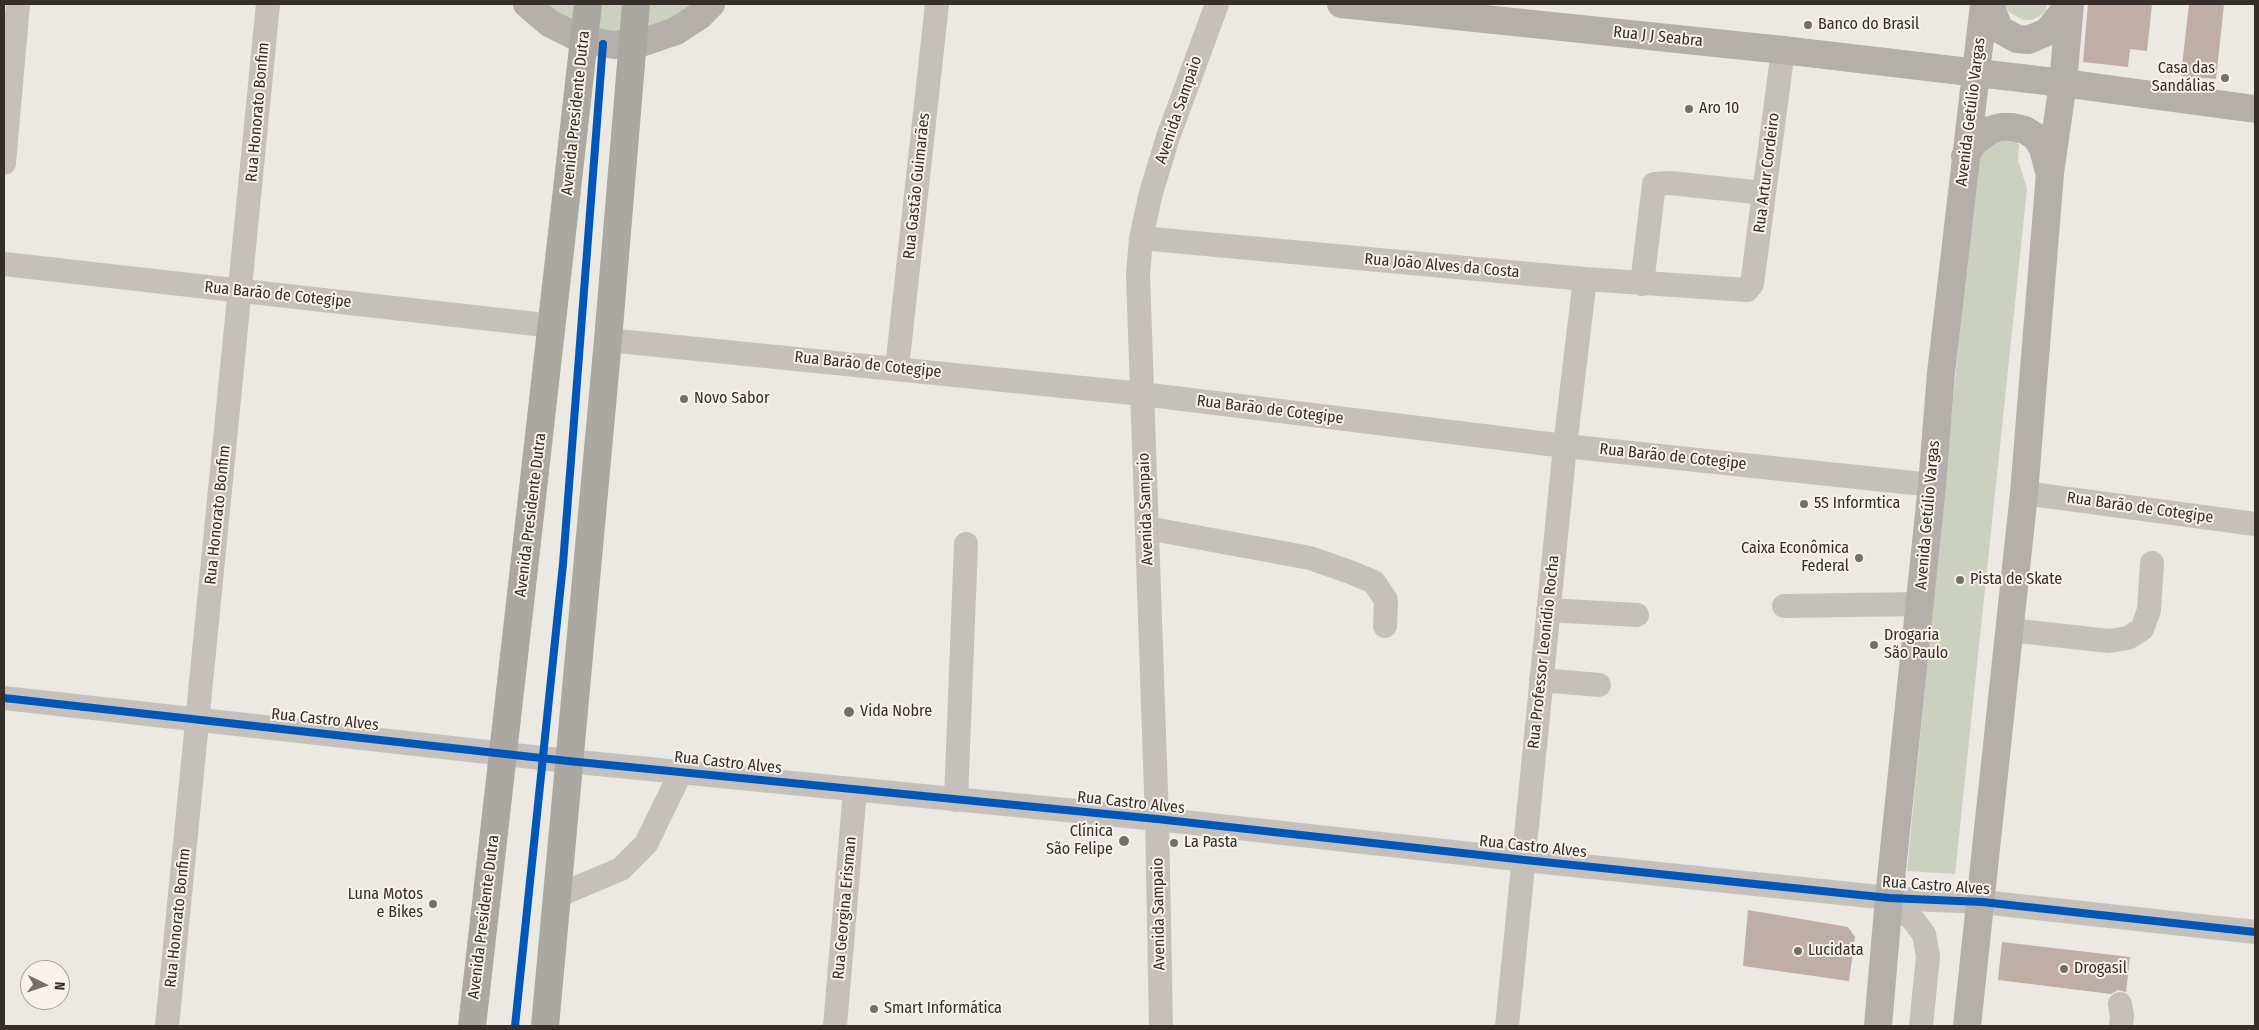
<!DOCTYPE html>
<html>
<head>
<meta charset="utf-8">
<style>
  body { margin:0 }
  #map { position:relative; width:2259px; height:1030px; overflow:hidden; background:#ece8e2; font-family:"Fira Sans Condensed",sans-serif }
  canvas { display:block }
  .frame { position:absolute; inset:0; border:5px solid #352e2a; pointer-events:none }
  .north { position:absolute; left:20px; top:960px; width:50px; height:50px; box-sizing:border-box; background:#f8f2ea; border:1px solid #aaa49d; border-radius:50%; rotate:94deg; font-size:14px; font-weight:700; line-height:20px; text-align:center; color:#352e2a }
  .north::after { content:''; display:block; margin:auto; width:18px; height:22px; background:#756f6a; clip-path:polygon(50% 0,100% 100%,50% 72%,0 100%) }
</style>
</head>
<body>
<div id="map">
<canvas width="2259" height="1030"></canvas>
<div class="frame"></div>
<div class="north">N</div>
</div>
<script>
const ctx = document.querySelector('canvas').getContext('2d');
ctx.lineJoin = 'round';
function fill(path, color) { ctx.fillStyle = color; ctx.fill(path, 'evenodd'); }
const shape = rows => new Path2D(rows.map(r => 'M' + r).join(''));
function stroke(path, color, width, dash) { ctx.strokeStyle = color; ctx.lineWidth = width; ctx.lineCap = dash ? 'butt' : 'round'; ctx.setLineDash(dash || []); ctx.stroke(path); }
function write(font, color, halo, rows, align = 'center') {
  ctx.font = font + ' "Fira Sans Condensed",sans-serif'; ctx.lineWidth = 4; ctx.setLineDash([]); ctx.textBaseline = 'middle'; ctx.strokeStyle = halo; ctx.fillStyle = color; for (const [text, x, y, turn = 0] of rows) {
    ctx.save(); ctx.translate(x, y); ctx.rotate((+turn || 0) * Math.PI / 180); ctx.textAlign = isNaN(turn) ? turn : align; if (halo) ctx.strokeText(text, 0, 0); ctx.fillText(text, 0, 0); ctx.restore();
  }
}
fill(shape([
  [527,4,711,4,614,45],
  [2004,4,2047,4,2046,11,2040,16,2031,20,2023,20,2009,12],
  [2014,139,2019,145,2018,160,2027,189,1955,874,1907,871,1977,155,1982,143]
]), '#ccd0be');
fill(shape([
  [2088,4,2152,4,2147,51,2130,49,2128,67,2083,62],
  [2189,4,2224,4,2216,79,2181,76],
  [1748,910,1848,927,1855,937,1849,981,1743,966],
  [2002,942,2130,957,2126,992,2118,990,2111,994,1998,980]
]), '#beaea6');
stroke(shape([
  [4,163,18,4],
  [1141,238,1585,279,1747,290,1752,284,1783,50],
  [4,264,553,326],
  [1642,284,1654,184,1670,183,1764,193],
  [608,340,1142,394,1565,446,1932,485],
  [897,368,937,4],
  [2024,493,2255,524],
  [1147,528,1310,558,1350,572,1374,582,1386,600,1385,626],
  [1784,606,1920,604],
  [1548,610,1637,615],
  [2010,630,2109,641,2128,638,2142,629,2149,610,2152,563],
  [1541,680,1599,685],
  [4,698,568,761,1157,819,1525,860,1889,898,1982,902,2255,932],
  [956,800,966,544],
  [557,896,621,869,646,844,681,772],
  [1889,898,1914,921,1924,934,1928,956,1921,1026],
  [2120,1004,2122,1016,2121,1026],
  [167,1026,268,4],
  [835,1026,855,790],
  [1161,1026,1157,819,1138,275,1141,238,1151,193,1168,137,1217,4],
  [1507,1026,1565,446,1585,279]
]), '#c5c0bc', 24);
stroke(shape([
  [527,4,549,23,583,40,614,45,641,43,676,31,699,16,711,4],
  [1341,4,1783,50,2063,83,2255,109],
  [1990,4,1999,29,2017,39,2028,40,2047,32,2070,4],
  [1965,156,1974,142,1990,130,2001,127,2012,127,2025,130,2036,137,2043,149,2049,171],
  [1878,1026,1889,898,1932,485,1941,373,1984,4],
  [1967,1026,2024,493,2050,173,2063,83,2070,4]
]), '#b4afaa', 28);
stroke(shape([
  [472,1026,588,4],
  [545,1026,608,340,636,4]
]), '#aba7a1', 28);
stroke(shape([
  [4,698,568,761,1157,819,1525,860,1889,898,1982,902,2255,932],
  [515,1026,563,564,603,44]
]), '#0057b8', 8);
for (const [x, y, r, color] of [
  [1808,25,5,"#756f6a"],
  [2225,78,5,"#756f6a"],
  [1689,109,5,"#756f6a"],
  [684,399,5,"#756f6a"],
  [1804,504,5,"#756f6a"],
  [1859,558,5,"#756f6a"],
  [1960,580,5,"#756f6a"],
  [1874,645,5,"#756f6a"],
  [849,712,6,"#756f6a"],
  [1124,841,6,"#756f6a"],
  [1174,843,5,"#756f6a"],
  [433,904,5,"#756f6a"],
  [1798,951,5,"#756f6a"],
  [2064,969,5,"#756f6a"],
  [874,1009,5,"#756f6a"]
]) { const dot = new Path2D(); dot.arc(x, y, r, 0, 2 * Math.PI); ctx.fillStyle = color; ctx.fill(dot); stroke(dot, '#f8f2ea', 2); }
write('16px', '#352e2a', '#f8f2ea', [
  ["Banco do Brasil",1818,25],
  ["Casa das",2215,69,"right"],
  ["Sandálias",2215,87,"right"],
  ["Aro 10",1699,109],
  ["Novo Sabor",694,399],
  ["5S Informtica",1814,504],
  ["Caixa Econômica",1849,549,"right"],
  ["Federal",1849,567,"right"],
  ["Pista de Skate",1970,580],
  ["Drogaria",1884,636],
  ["São Paulo",1884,654],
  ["Vida Nobre",860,712],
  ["Clínica",1113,832,"right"],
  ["São Felipe",1113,850,"right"],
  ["La Pasta",1184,843],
  ["Luna Motos",423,895,"right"],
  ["e Bikes",423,913,"right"],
  ["Lucidata",1808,951],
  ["Drogasil",2074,969],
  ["Smart Informática",884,1009]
], 'left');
write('16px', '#352e2a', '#f8f2ea', [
  ["Rua J J Seabra",1658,37,6],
  ["Avenida Sampaio",1179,110,-71],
  ["Rua Honorato Bonfim",258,112,-85],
  ["Avenida Getúlio Vargas",1971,112,-83],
  ["Avenida Presidente Dutra",576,113,-84],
  ["Rua Artur Cordeiro",1767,173,-83],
  ["Rua Gastão Guimarães",917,186,-84],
  ["Rua João Alves da Costa",1442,266,5],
  ["Rua Barão de Cotegipe",278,295,6],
  ["Rua Barão de Cotegipe",868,365,6],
  ["Rua Barão de Cotegipe",1270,410,7],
  ["Rua Barão de Cotegipe",1673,457,6],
  ["Rua Barão de Cotegipe",2140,508,8],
  ["Avenida Sampaio",1146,509,-92],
  ["Rua Honorato Bonfim",218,515,-84],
  ["Avenida Presidente Dutra",531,515,-83],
  ["Avenida Getúlio Vargas",1928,515,-85],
  ["Rua Professor Leonídio Rocha",1544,652,-84],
  ["Rua Castro Alves",325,720,6],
  ["Rua Castro Alves",728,763,6],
  ["Rua Castro Alves",1131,803,6],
  ["Rua Castro Alves",1533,847,6],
  ["Rua Castro Alves",1936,886,4],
  ["Rua Georgina Erisman",845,908,-85],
  ["Avenida Sampaio",1159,914,-91],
  ["Avenida Presidente Dutra",484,917,-83],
  ["Rua Honorato Bonfim",178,918,-84]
]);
</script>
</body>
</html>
